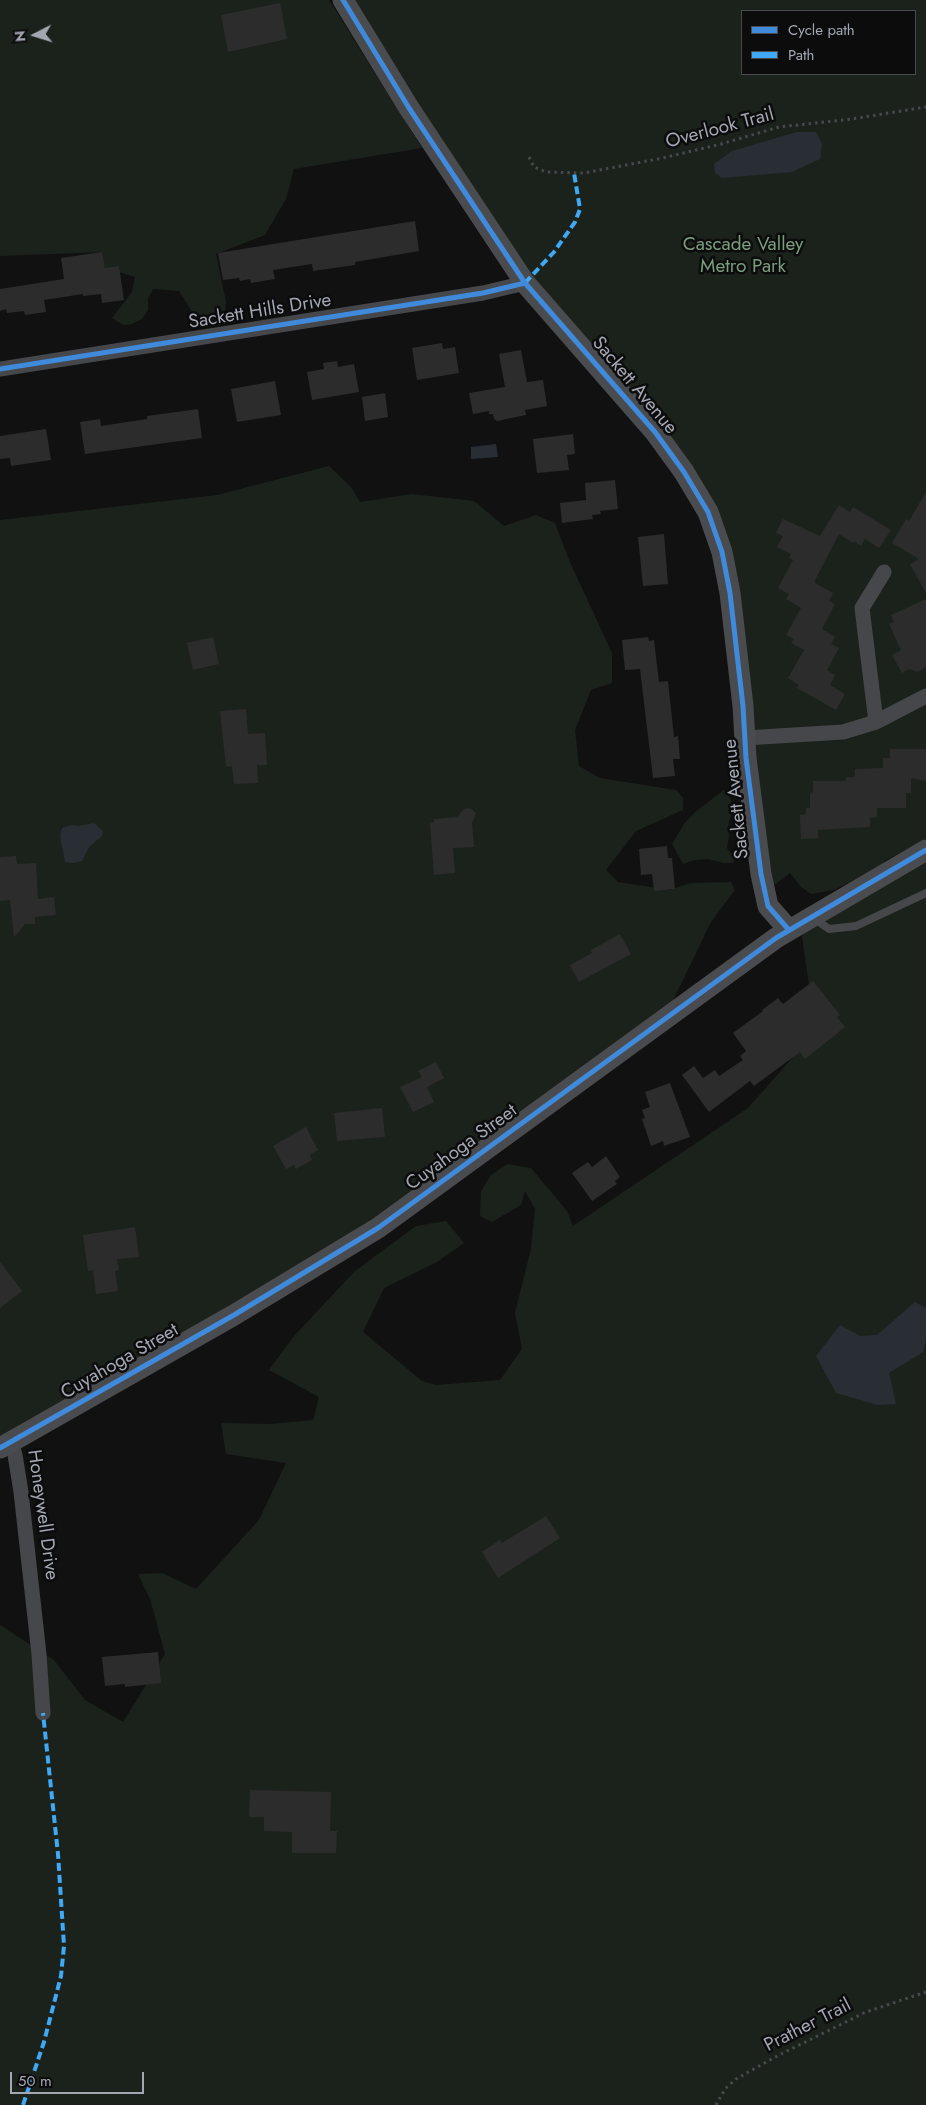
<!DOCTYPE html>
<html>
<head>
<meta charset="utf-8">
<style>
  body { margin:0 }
  #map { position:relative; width:926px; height:2105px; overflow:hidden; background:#111112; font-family:Jost,sans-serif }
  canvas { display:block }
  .legend { position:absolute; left:741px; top:10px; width:175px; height:65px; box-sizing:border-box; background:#0c0c0d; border:1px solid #484a4f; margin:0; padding:6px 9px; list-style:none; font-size:15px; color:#a3a7b2 }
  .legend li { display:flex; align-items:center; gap:10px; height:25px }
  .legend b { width:25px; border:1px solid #484a4f }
  .north { position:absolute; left:10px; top:10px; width:50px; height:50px; -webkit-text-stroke:4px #0c0c0d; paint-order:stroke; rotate:265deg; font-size:14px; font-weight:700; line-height:20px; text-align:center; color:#a3a7b2 }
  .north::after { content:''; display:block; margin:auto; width:18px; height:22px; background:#a3a7b2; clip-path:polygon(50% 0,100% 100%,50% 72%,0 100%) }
  .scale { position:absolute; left:10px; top:2072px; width:134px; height:22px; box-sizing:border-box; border:2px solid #a3a7b2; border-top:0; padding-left:6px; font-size:15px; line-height:18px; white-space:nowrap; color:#a3a7b2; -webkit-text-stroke:4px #0c0c0d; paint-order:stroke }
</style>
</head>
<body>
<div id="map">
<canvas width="926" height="2105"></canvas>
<ul class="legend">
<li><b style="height:6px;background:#408adc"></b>Cycle path</li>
<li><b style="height:6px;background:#3fa9f5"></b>Path</li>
</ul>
<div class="north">N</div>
<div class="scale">50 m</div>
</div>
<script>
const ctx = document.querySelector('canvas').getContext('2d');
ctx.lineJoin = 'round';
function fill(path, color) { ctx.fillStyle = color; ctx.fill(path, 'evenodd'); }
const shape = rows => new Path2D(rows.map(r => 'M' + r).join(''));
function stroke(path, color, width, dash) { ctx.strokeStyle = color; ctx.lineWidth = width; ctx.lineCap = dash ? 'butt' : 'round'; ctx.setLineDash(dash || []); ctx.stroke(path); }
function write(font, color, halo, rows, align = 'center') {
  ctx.font = font + ' Jost,sans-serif'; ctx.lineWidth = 5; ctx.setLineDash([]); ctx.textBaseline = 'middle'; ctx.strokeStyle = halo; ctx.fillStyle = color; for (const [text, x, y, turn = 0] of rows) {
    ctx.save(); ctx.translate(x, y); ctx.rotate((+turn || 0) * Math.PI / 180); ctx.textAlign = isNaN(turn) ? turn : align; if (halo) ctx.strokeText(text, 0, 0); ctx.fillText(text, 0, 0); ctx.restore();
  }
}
fill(shape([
  [0,0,329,0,422,148,294,169,286,199,265,235,216,254,226,302,224,318,201,326,179,291,153,289,148,299,148,310,142,319,132,324,123,325,112,318,132,292,135,277,105,268,102,252,0,256],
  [343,0,926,0,926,839,923,841,886,860,878,868,834,890,811,894,800,886,790,873,764,893,709,511,525,283],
  [742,11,915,11,915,74,742,74],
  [329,466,351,487,360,502,412,494,474,501,504,526,536,515,555,523,569,560,612,653,612,683,591,690,575,730,579,766,600,778,676,790,683,798,683,810,636,831,606,870,618,882,670,890,690,883,731,882,735,890,711,922,665,1017,384,1224,0,1448,0,520,217,495],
  [724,790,731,800,732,811,728,826,729,836,727,848,735,859,733,863,723,863,708,859,695,860,683,864,672,844,684,824,695,812],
  [926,851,926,2105,0,2105,0,1625,54,1660,85,1700,123,1722,165,1654,150,1599,138,1574,162,1573,196,1589,259,1520,286,1463,226,1454,221,1423,270,1424,313,1420,319,1397,269,1370,294,1336,355,1271,416,1226,446,1221,464,1243,437,1262,384,1288,363,1332,422,1381,436,1385,500,1380,522,1349,515,1313,531,1249,535,1209,525,1191,521,1205,492,1222,480,1216,481,1191,491,1175,507,1164,531,1168,567,1211,573,1226,748,1108,802,1047,809,985,800,923]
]), '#1b221c');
fill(shape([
  [797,132,816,132,822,144,820,159,792,172,722,178,715,173,714,164,732,151],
  [496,444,498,457,471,459,471,447],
  [94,823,103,831,102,836,89,847,82,861,73,863,65,862,60,836,62,828,71,825,79,826],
  [915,1302,926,1308,926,1339,923,1352,889,1373,896,1404,878,1405,836,1393,816,1356,840,1325,860,1336,877,1335]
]), '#282e34');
fill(shape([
  [280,3,287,39,228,52,221,15],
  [415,221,419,251,355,262,355,265,313,271,312,264,273,270,275,279,251,283,250,279,240,281,239,278,223,280,218,253],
  [102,252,105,268,119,266,124,300,102,303,101,294,83,296,83,294,44,300,46,312,25,315,24,311,7,313,6,309,0,311,0,289,64,279,61,258],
  [442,343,443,349,455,347,459,373,417,380,412,348],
  [521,350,527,382,543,380,547,406,525,410,526,415,497,421,494,419,493,414,489,414,489,411,473,414,469,393,505,387,499,354],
  [337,361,338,367,354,364,359,392,312,400,307,372,324,369,323,363],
  [275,381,281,415,237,422,231,389],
  [385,393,388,417,365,421,362,397],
  [198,409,202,438,85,454,80,422,100,419,101,426,147,419,147,416],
  [46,429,51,460,11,466,10,458,0,459,0,436],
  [573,434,575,454,567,455,569,470,537,473,533,439],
  [615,480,618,509,600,511,601,514,592,515,593,519,562,523,560,503,586,500,585,483],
  [926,492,926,593,910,564,919,559,892,543,906,519,909,521],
  [839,505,850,512,853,507,891,530,879,548,865,539,861,546,854,541,853,543,839,534,815,580,815,583,833,593,829,601,835,604,822,629,835,637,831,644,839,648,827,670,835,675,830,685,845,694,836,710,797,688,799,685,788,678,804,650,791,643,794,639,786,635,801,608,786,599,789,594,778,588,793,560,789,558,791,554,777,547,783,536,776,533,783,519,820,536],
  [664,534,668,584,643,586,638,537],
  [926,599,926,667,918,672,909,669,902,673,892,655,901,650,889,624,894,622,891,615],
  [213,637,219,664,193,670,187,643],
  [648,637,649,641,654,640,659,682,668,681,674,737,678,736,680,759,673,759,675,776,653,778,640,669,625,670,622,640],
  [246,709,248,734,265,733,267,765,257,765,258,783,234,784,232,766,226,767,220,711],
  [890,749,926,749,926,781,911,778,911,793,906,793,906,808,877,808,877,817,870,818,870,827,818,830,818,838,801,839,800,815,806,814,806,808,810,808,810,793,813,792,813,781,846,781,846,777,855,777,855,769,883,768,883,758,890,758],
  [470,808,476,813,472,823,474,847,453,848,455,873,434,875,430,823,434,822,434,819,457,817,464,809],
  [667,846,668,858,672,858,675,889,654,891,652,874,641,875,639,849],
  [16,856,17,864,36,863,38,899,54,897,56,915,35,917,35,924,25,924,14,937,10,900,0,901,0,857],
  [620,934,631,954,579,982,570,965,592,953,591,950],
  [813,981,840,1015,837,1017,845,1027,805,1059,800,1052,754,1086,750,1081,709,1112,682,1075,694,1066,703,1078,715,1070,719,1076,743,1060,740,1056,746,1051,733,1033,763,1011,762,1010,778,998,783,1004],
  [436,1062,444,1078,427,1087,434,1102,413,1112,400,1087,422,1077,418,1071],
  [670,1083,690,1137,664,1146,663,1141,651,1146,642,1119,645,1118,642,1110,650,1107,645,1092],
  [382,1108,385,1137,337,1141,334,1113],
  [306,1127,318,1150,310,1155,312,1160,296,1169,294,1165,286,1169,273,1146],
  [606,1156,620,1177,615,1181,617,1184,592,1201,572,1173,588,1162,592,1167],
  [135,1227,139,1257,117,1259,119,1270,115,1271,118,1291,96,1294,93,1270,88,1271,83,1235],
  [0,1262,22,1291,0,1308],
  [546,1516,560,1538,498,1578,482,1552,500,1540,502,1543],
  [158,1652,161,1683,125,1687,125,1684,105,1686,102,1657],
  [250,1790,331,1792,330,1831,337,1831,336,1853,292,1853,292,1832,264,1831,264,1817,249,1817]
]), '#2c2c2d');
stroke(shape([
  [529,157,534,167,546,172,584,173,663,158,721,144,779,127,852,119,926,107],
  [716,2105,725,2089,736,2079,779,2055,866,2012,926,1992]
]), '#47494c', 3, [2.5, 4]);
stroke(shape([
  [815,919,829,929,856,926,926,893]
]), '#46474a', 8);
stroke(shape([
  [0,369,483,293,525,283],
  [876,722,862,608,884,572],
  [745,738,843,732,876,722,926,696],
  [11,1441,15,1455,21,1492,39,1654,43,1713]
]), '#46474a', 15);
stroke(shape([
  [343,0,409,108,525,283,655,432,684,472,708,512,722,552,730,593,743,706,746,758,761,874,768,906,788,929],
  [0,1448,234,1315,378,1228,776,938,926,850]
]), '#4a4b4e', 21);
stroke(shape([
  [525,283,554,252,575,222,580,209,574,173],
  [23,2105,44,2042,61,1976,64,1946,58,1854,43,1713]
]), '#3fa9f5', 4, [8, 4]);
stroke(shape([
  [343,0,409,108,525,283,655,432,684,472,708,512,722,552,730,593,743,706,746,758,761,874,768,906,788,929],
  [0,369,483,293,525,283],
  [0,1448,234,1315,378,1228,776,938,926,850]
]), '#408adc', 5);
write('19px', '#a3a7b2', '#0c0c0d', [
  ["Overlook Trail",720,129,-15],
  ["Sackett Hills Drive",260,312,-9],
  ["Sackett Avenue",634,386,50],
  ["Sackett Avenue",737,799,-96],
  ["Cuyahoga Street",462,1148,-36],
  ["Cuyahoga Street",120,1362,-30],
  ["Honeywell Drive",42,1515,82],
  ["Prather Trail",808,2026,-27]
]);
write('19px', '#7a9d7e', '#0c0c0d', [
  ["Cascade Valley",743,245],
  ["Metro Park",743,267]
]);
</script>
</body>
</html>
